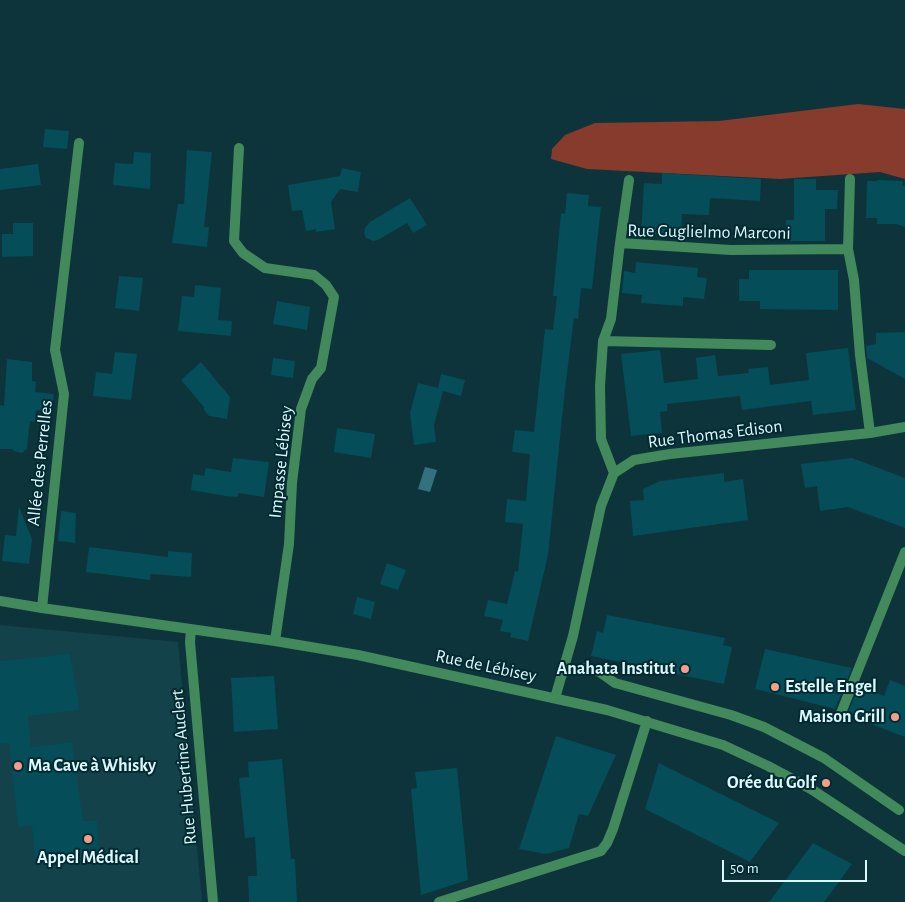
<!DOCTYPE html>
<html>
<head>
<meta charset="utf-8">
<style>
  body { margin:0 }
  #map { position:relative; width:905px; height:902px; overflow:hidden; background:#0d343b; font-family:"Alegreya Sans",sans-serif }
  canvas { display:block }
  .scale { position:absolute; left:722px; top:860px; width:145px; height:22px; box-sizing:border-box; border:2px solid #dcf7fd; border-top:0; padding-left:6px; font-size:15px; line-height:18px; white-space:nowrap; color:#dcf7fd; -webkit-text-stroke:4px #022a31; paint-order:stroke }
</style>
</head>
<body>
<div id="map">
<canvas width="905" height="902"></canvas>
<div class="scale">50 m</div>
</div>
<script>
const ctx = document.querySelector('canvas').getContext('2d');
ctx.lineJoin = 'round';
function fill(path, color) { ctx.fillStyle = color; ctx.fill(path, 'evenodd'); }
const shape = rows => new Path2D(rows.map(r => 'M' + r).join(''));
function stroke(path, color, width, dash) { ctx.strokeStyle = color; ctx.lineWidth = width; ctx.lineCap = dash ? 'butt' : 'round'; ctx.setLineDash(dash || []); ctx.stroke(path); }
function write(font, color, halo, rows, align = 'center') {
  ctx.font = font + ' "Alegreya Sans",sans-serif'; ctx.lineWidth = 4; ctx.setLineDash([]); ctx.textBaseline = 'middle'; ctx.strokeStyle = halo; ctx.fillStyle = color; for (const [text, x, y, turn = 0] of rows) {
    ctx.save(); ctx.translate(x, y); ctx.rotate((+turn || 0) * Math.PI / 180); ctx.textAlign = isNaN(turn) ? turn : align; if (halo) ctx.strokeText(text, 0, 0); ctx.fillText(text, 0, 0); ctx.restore();
  }
}
fill(shape([
  [0,625,178,642,202,902,0,902]
]), '#13424a');
fill(shape([
  [858,104,905,109,905,179,880,172,780,179,587,169,551,159,552,149,565,135,595,123,719,121]
]), '#863b2c');
fill(shape([
  [425,467,437,470,430,492,418,489]
]), '#33717e');
fill(shape([
  [45,129,69,131,67,149,43,147],
  [187,150,212,152,204,227,209,227,207,247,172,243,178,204,184,204],
  [134,152,151,153,150,189,113,185,115,163,133,164],
  [38,164,41,185,0,190,0,169],
  [342,168,361,172,358,192,340,189,331,202,335,229,316,232,316,229,306,231,302,210,292,211,288,185,340,176],
  [662,173,761,179,760,201,710,198,709,215,682,214,681,236,641,234,644,183,662,184],
  [794,179,816,179,816,190,838,190,837,209,825,209,825,241,786,241,786,220,794,220],
  [878,180,903,181,902,186,905,186,905,227,896,224,877,224,877,218,866,218,867,181,878,181],
  [567,193,589,195,588,206,601,207,592,289,581,288,578,319,574,318,565,389,548,555,528,641,510,637,511,633,500,631,503,620,484,616,488,600,507,604,515,571,518,572,523,524,505,522,507,499,526,501,530,454,512,452,515,430,534,432,545,329,553,330,557,296,553,296,561,213,565,214],
  [410,198,427,225,413,233,407,223,378,240,373,241,366,238,364,233,365,228,370,222],
  [13,223,33,223,33,256,2,257,2,234,13,234],
  [636,262,698,268,697,277,707,278,704,299,683,297,683,306,641,303,642,295,622,293,624,271,635,273],
  [749,270,838,270,838,310,760,309,760,301,739,301,739,279,749,279],
  [119,276,143,278,139,311,115,308],
  [195,285,221,288,218,320,232,321,231,336,178,331,182,296,194,297],
  [277,301,310,307,307,330,273,324],
  [905,332,905,379,867,358,866,346,876,344,876,333],
  [848,348,856,410,813,415,811,401,742,410,740,396,667,404,667,411,660,412,662,433,631,436,621,354,660,350,664,383,698,379,696,358,715,355,718,376,749,373,748,369,768,367,770,385,809,380,806,353],
  [115,352,137,354,131,400,93,396,96,372,112,374],
  [273,358,295,361,293,378,271,375],
  [7,359,32,362,32,381,36,382,35,392,54,394,52,412,36,410,35,422,30,421,27,449,22,453,14,451,12,449,0,449,0,405,4,406],
  [201,362,230,397,227,419,209,416,204,410,204,407,181,380],
  [441,374,465,380,461,396,443,391,434,425,436,442,414,445,410,413,418,383,438,388],
  [337,428,375,434,371,458,334,452],
  [233,458,269,462,264,497,238,493,238,497,226,496,191,490,193,474,204,476,206,468,231,472],
  [852,458,905,478,905,528,848,507,820,511,817,486,805,488,801,464],
  [724,473,724,482,743,479,748,520,633,536,630,501,644,500,643,489,660,481],
  [19,507,32,539,29,564,2,561,5,535,16,536],
  [61,511,76,513,75,543,58,541],
  [89,547,168,557,168,551,192,553,191,577,150,574,150,580,86,572],
  [387,563,406,570,398,590,380,584],
  [357,597,375,602,371,619,353,614],
  [607,615,725,638,723,645,732,647,724,684,591,656,597,631,603,633],
  [765,649,852,668,835,709,755,689],
  [70,654,80,710,28,716,31,747,72,742,83,821,97,821,99,852,35,857,32,826,18,827,9,743,0,744,0,661],
  [274,676,278,729,234,732,231,678],
  [890,680,905,686,905,737,853,717,854,714,848,713,859,686,884,696],
  [556,736,616,755,588,816,579,814,569,848,546,854,519,849],
  [282,759,291,859,295,859,297,902,249,902,248,876,257,876,255,837,245,838,239,778,249,777,248,762],
  [659,763,779,823,750,862,645,809],
  [457,768,468,880,421,895,411,789,417,788,415,772],
  [813,843,852,864,824,902,769,902]
]), '#044d59');
stroke(shape([
  [841,713,905,552]
]), '#42895b', 10);
stroke(shape([
  [584,668,598,671,615,683,731,715,764,727,824,758,899,810]
]), '#42895b', 10);
stroke(shape([
  [239,148,234,241,243,253,265,268,314,275,326,285,334,297,321,368,312,379,301,409,292,483,289,544,275,641],
  [850,179,848,249,854,280,860,355,870,433],
  [620,243,629,180],
  [603,341,771,345],
  [614,473,601,439,600,386,603,341,611,319,620,243,731,250,848,249],
  [0,601,42,608,275,641,358,655,607,710,723,745,768,766,811,789,905,851],
  [42,608,64,394,55,350,79,143],
  [191,629,190,642,213,902],
  [555,698,573,636,601,506,614,473,634,460,670,454,870,433,905,427],
  [439,902,601,851,607,843,613,829,647,721]
]), '#42895b', 10);
for (const [x, y, r, color] of [
  [685,669,5,"#f49e8a"],
  [775,687,5,"#f49e8a"],
  [895,717,5,"#f49e8a"],
  [18,766,5,"#f49e8a"],
  [826,783,5,"#f49e8a"],
  [88,839,5,"#f49e8a"]
]) { const dot = new Path2D(); dot.arc(x, y, r, 0, 2 * Math.PI); ctx.fillStyle = color; ctx.fill(dot); stroke(dot, '#022a31', 2); }
write('18px', '#dcf7fd', '#022a31', [
  ["Rue Guglielmo Marconi",709,232,1],
  ["Rue Thomas Edison",715,434,-7],
  ["Impasse Lébisey",281,462,-84],
  ["Allée des Perrelles",40,463,-84],
  ["Rue de Lébisey",486,666,12],
  ["Rue Hubertine Auclert",184,767,-95]
]);
write('bold 18px', '#dcf7fd', '#022a31', [
  ["Anahata Institut",675,669],
  ["Estelle Engel",785,687,"left"],
  ["Maison Grill",885,717],
  ["Ma Cave à Whisky",28,766,"left"],
  ["Orée du Golf",816,783],
  ["Appel Médical",88,858,"center"]
], 'right');
</script>
</body>
</html>
